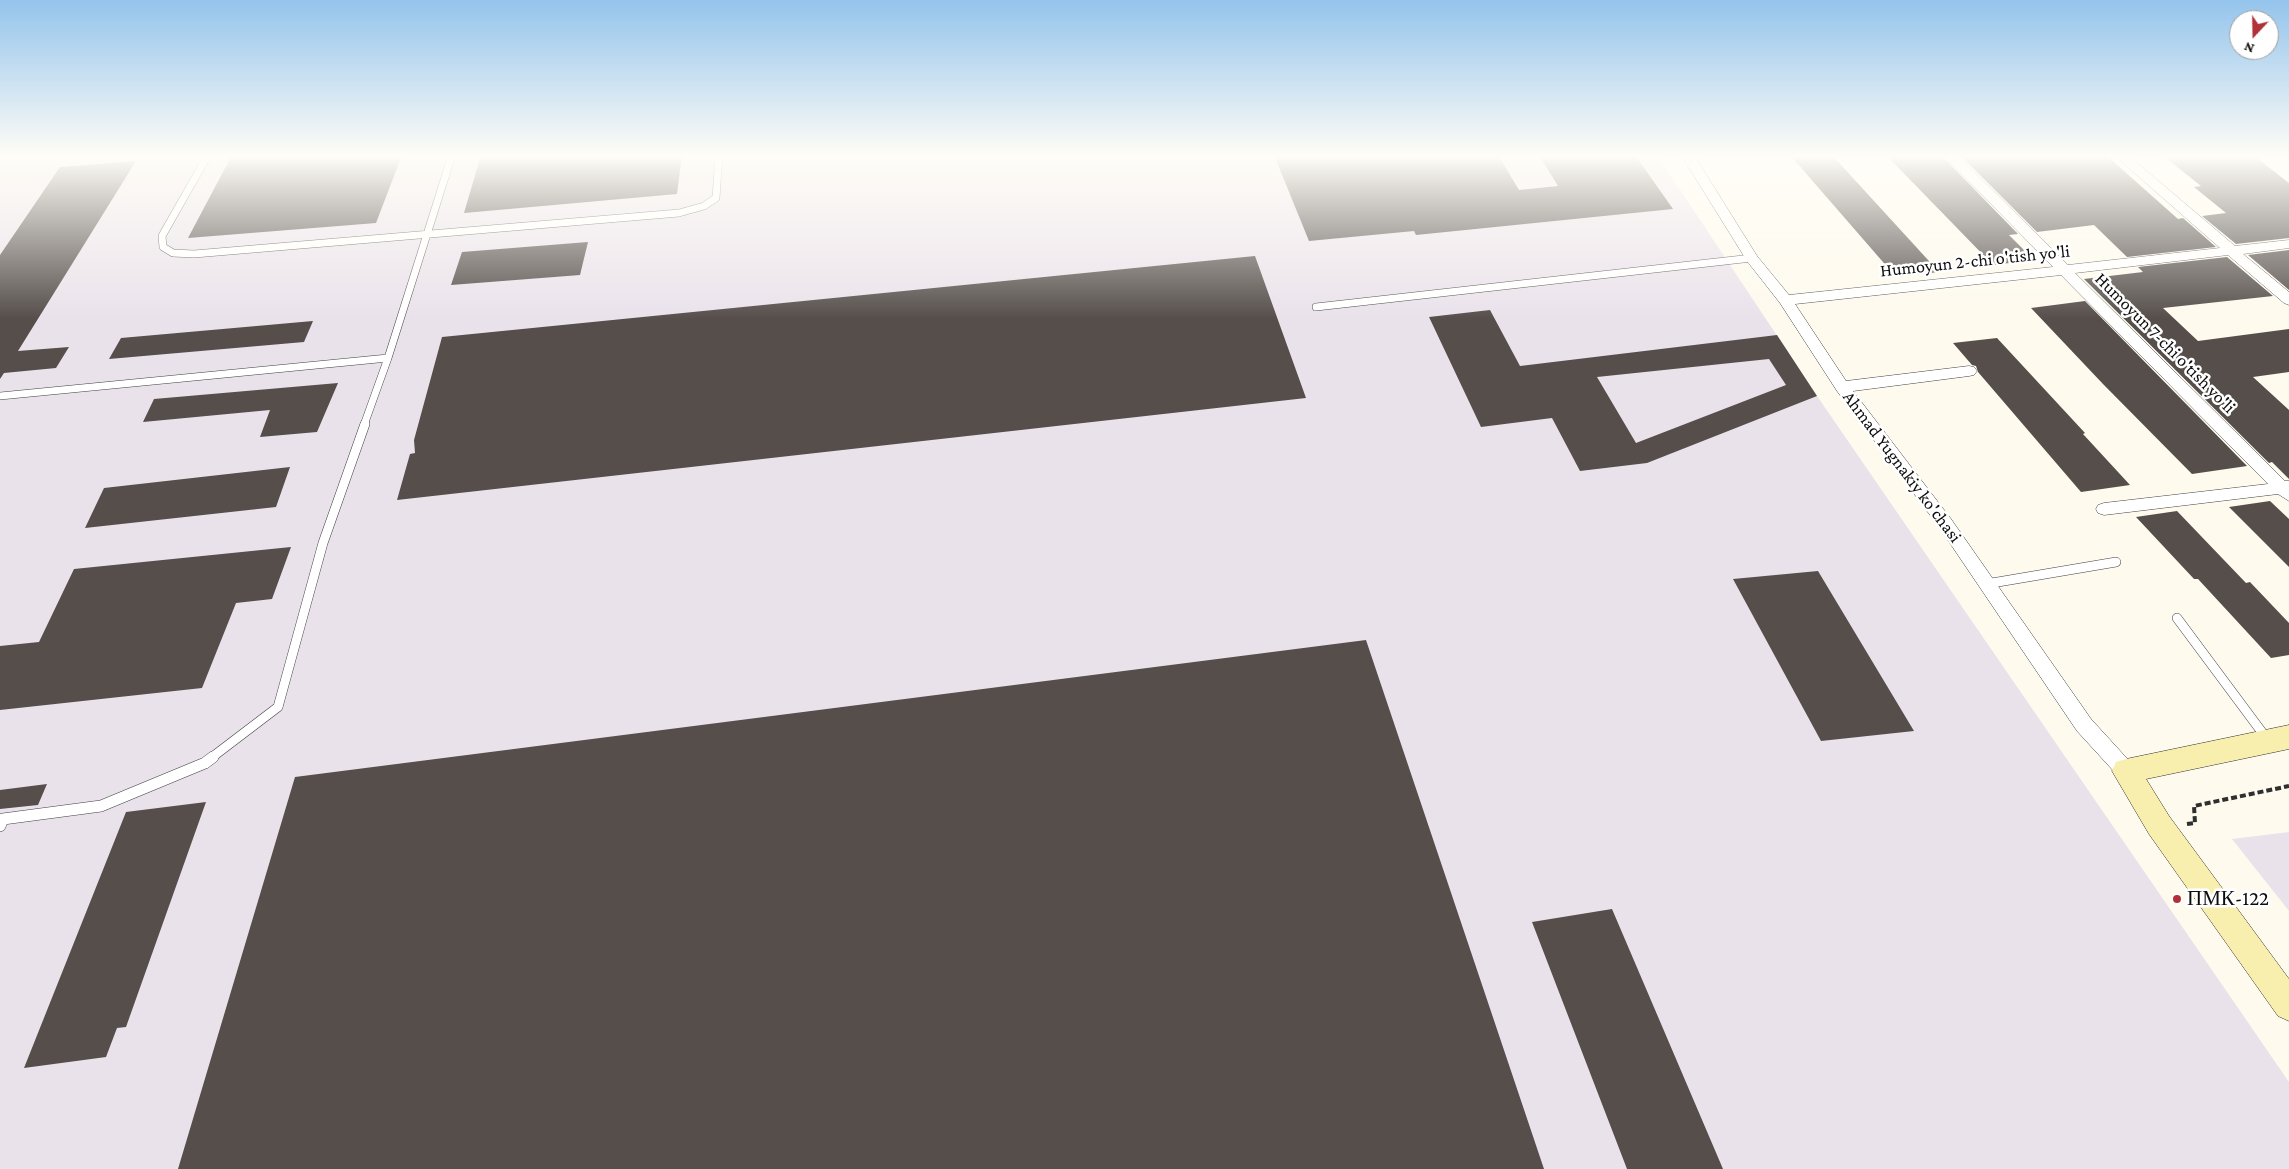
<!DOCTYPE html>
<html>
<head>
<meta charset="utf-8">
<style>
  body { margin:0 }
  #map { position:relative; width:2289px; height:1169px; overflow:hidden; background:#fefaee; font-family:"Crimson Pro",serif }
  canvas { display:block }
  .north { position:absolute; left:2229px; top:10px; width:50px; height:50px; box-sizing:border-box; background:#fff; border:1px solid #9e9e9e; border-radius:50%; rotate:201deg; font-size:14px; font-weight:700; line-height:20px; text-align:center; color:#0d0d0d }
  .north::after { content:''; display:block; margin:auto; width:18px; height:22px; background:#b13139; clip-path:polygon(50% 0,100% 100%,50% 72%,0 100%) }
</style>
</head>
<body>
<div id="map">
<canvas width="2289" height="1169"></canvas>
<div class="north">N</div>
</div>
<script>
const ctx = document.querySelector('canvas').getContext('2d');
ctx.lineJoin = 'round';
function fill(path, color) { ctx.fillStyle = color; ctx.fill(path, 'evenodd'); }
const shape = rows => new Path2D(rows.map(r => 'M' + r).join(''));
function stroke(path, color, width, dash) { ctx.strokeStyle = color; ctx.lineWidth = width; ctx.lineCap = dash ? 'butt' : 'round'; ctx.setLineDash(dash || []); ctx.stroke(path); }
function write(font, color, halo, rows, align = 'center') {
  ctx.font = font + ' "Crimson Pro",serif'; ctx.lineWidth = 5; ctx.setLineDash([]); ctx.textBaseline = 'middle'; ctx.strokeStyle = halo; ctx.fillStyle = color; for (const [text, x, y, turn = 0] of rows) {
    ctx.save(); ctx.translate(x, y); ctx.rotate((+turn || 0) * Math.PI / 180); ctx.textAlign = isNaN(turn) ? turn : align; if (halo) ctx.strokeText(text, 0, 0); ctx.fillText(text, 0, 0); ctx.restore();
  }
}
fill(shape([
  [0,155,1657,155,1817,396,2289,1082,2289,1169,0,1169],
  [2289,832,2289,911,2232,839]
]), '#eae2eb');
fill(shape([
  [232,155,402,155,376,223,188,238],
  [481,155,682,155,677,194,464,213],
  [1274,155,1498,155,1519,190,1558,186,1539,155,1635,155,1673,209,1416,235,1414,231,1309,241],
  [1790,155,1832,155,1939,272,1896,277],
  [1886,155,1941,155,2018,234,2009,235,2034,260,1993,265],
  [1960,155,2106,155,2178,219,2183,218,2216,247,2127,257,2094,225,2037,232],
  [2189,155,2253,155,2289,183,2289,238,2236,244,2202,216,2226,213,2194,187,2201,186,2166,158],
  [136,161,18,351,69,347,56,368,4,373,0,379,0,255,60,167],
  [588,242,580,275,451,285,462,252],
  [2289,250,2289,290,2248,255],
  [1255,256,1306,398,397,500,410,454,415,453,414,440,442,337],
  [2227,257,2273,296,2163,308,2198,341,2289,329,2289,372,2253,377,2289,410,2289,479,2272,462,2269,463,2084,279,2143,272,2138,267],
  [2085,301,2247,466,2192,474,2103,384,2031,308],
  [1490,310,1520,366,1777,335,1817,396,1647,463,1580,471,1552,418,1481,427,1429,317],
  [1769,359,1786,385,1636,443,1597,377],
  [313,321,304,342,109,359,121,338],
  [1997,338,2085,433,2083,434,2130,485,2081,492,1978,372,1976,366,1972,365,1953,343],
  [338,383,317,432,260,437,270,410,143,422,154,399],
  [290,467,276,507,85,528,104,488],
  [2270,501,2289,519,2289,567,2229,507],
  [2177,511,2246,583,2250,582,2289,623,2289,655,2271,658,2198,579,2194,579,2136,517],
  [291,547,272,599,236,603,202,688,0,710,0,646,39,642,74,569],
  [1818,571,1914,731,1821,741,1733,579],
  [1366,640,1544,1169,178,1169,295,777],
  [47,784,38,805,0,809,0,790],
  [206,802,126,1027,117,1028,106,1057,24,1068,126,812],
  [1612,909,1723,1169,1627,1169,1532,922]
]), '#554e4a');
const laneFar2 = shape([
  [208,155,162,236,163,247,173,253,194,254,679,213,704,206,716,198,719,155],
  [1316,307,1752,258],
  [0,396,388,358],
  [364,425,388,358,452,155]
]);
const laneFar1 = shape([
  [1986,584,2116,562],
  [2177,618,2267,739],
  [211,758,278,707,323,543,365,424]
]);
const lane = shape([
  [0,826,3,819,101,806,205,763,213,757]
]);
const street = shape([
  [1681,155,1694,155,1757,256,1789,295,2053,267,1943,155,1957,155,2068,265,2220,248,2114,155,2128,155,2235,246,2289,240,2289,248,2243,254,2289,292,2289,305,2284,303,2228,255,2075,273,2285,481,2289,481,2289,501,2278,494,2104,515,2098,513,2096,509,2098,505,2104,503,2268,484,2061,275,1795,304,1846,381,1969,366,1974,367,1977,371,1974,375,1969,376,1853,391,1951,519,2091,719,2133,765,2136,771,2133,777,2126,780,2119,777,2077,731,1939,527,1837,391,1780,303,1747,261,1681,155]
]);
const secondary = shape([
  [2289,725,2289,749,2146,779,2169,816,2289,979,2289,1021,2278,1016,2149,834,2112,771,2116,762,2126,759,2289,725]
]);
stroke(laneFar2, '#404040', 8);
stroke(laneFar1, '#404040', 10);
stroke(lane, '#404040', 12);
stroke(street, '#404040', 1);
stroke(secondary, '#2f2f2f', 1);
stroke(shape([
  [2187,824,2195,823,2194,806,2289,786]
]), '#2f2f2f', 4, [6, 3]);
stroke(laneFar2, '#fff', 7);
stroke(laneFar1, '#fff', 9);
stroke(lane, '#fff', 11);
fill(street, '#fff');
fill(secondary, '#f8efaf');
const sky = ctx.createLinearGradient(0, 0, 0, 319);
sky.addColorStop(0, '#94c4ec');
sky.addColorStop(0.49, '#fffdf7');
sky.addColorStop(1, '#fffdf700');
ctx.fillStyle = sky;
ctx.fillRect(0, 0, 2289, 319);
for (const [x, y, r, color] of [
  [2177,899,5,"#b13139"]
]) { const dot = new Path2D(); dot.arc(x, y, r, 0, 2 * Math.PI); ctx.fillStyle = color; ctx.fill(dot); stroke(dot, '#fff', 2); }
write('18px', '#0d0d0d', '#fff', [
  ["Humoyun 2-chi o'tish yo'li",1975,261,-6],
  ["Humoyun 7-chi o'tish yo'li",2165,343,45],
  ["Ahmad Yugnakiy ko'chasi",1902,467,53]
]);
write('21px', '#0d0d0d', '#fff', [
  ["ПМК-122",2187,899]
], 'left');
</script>
</body>
</html>
